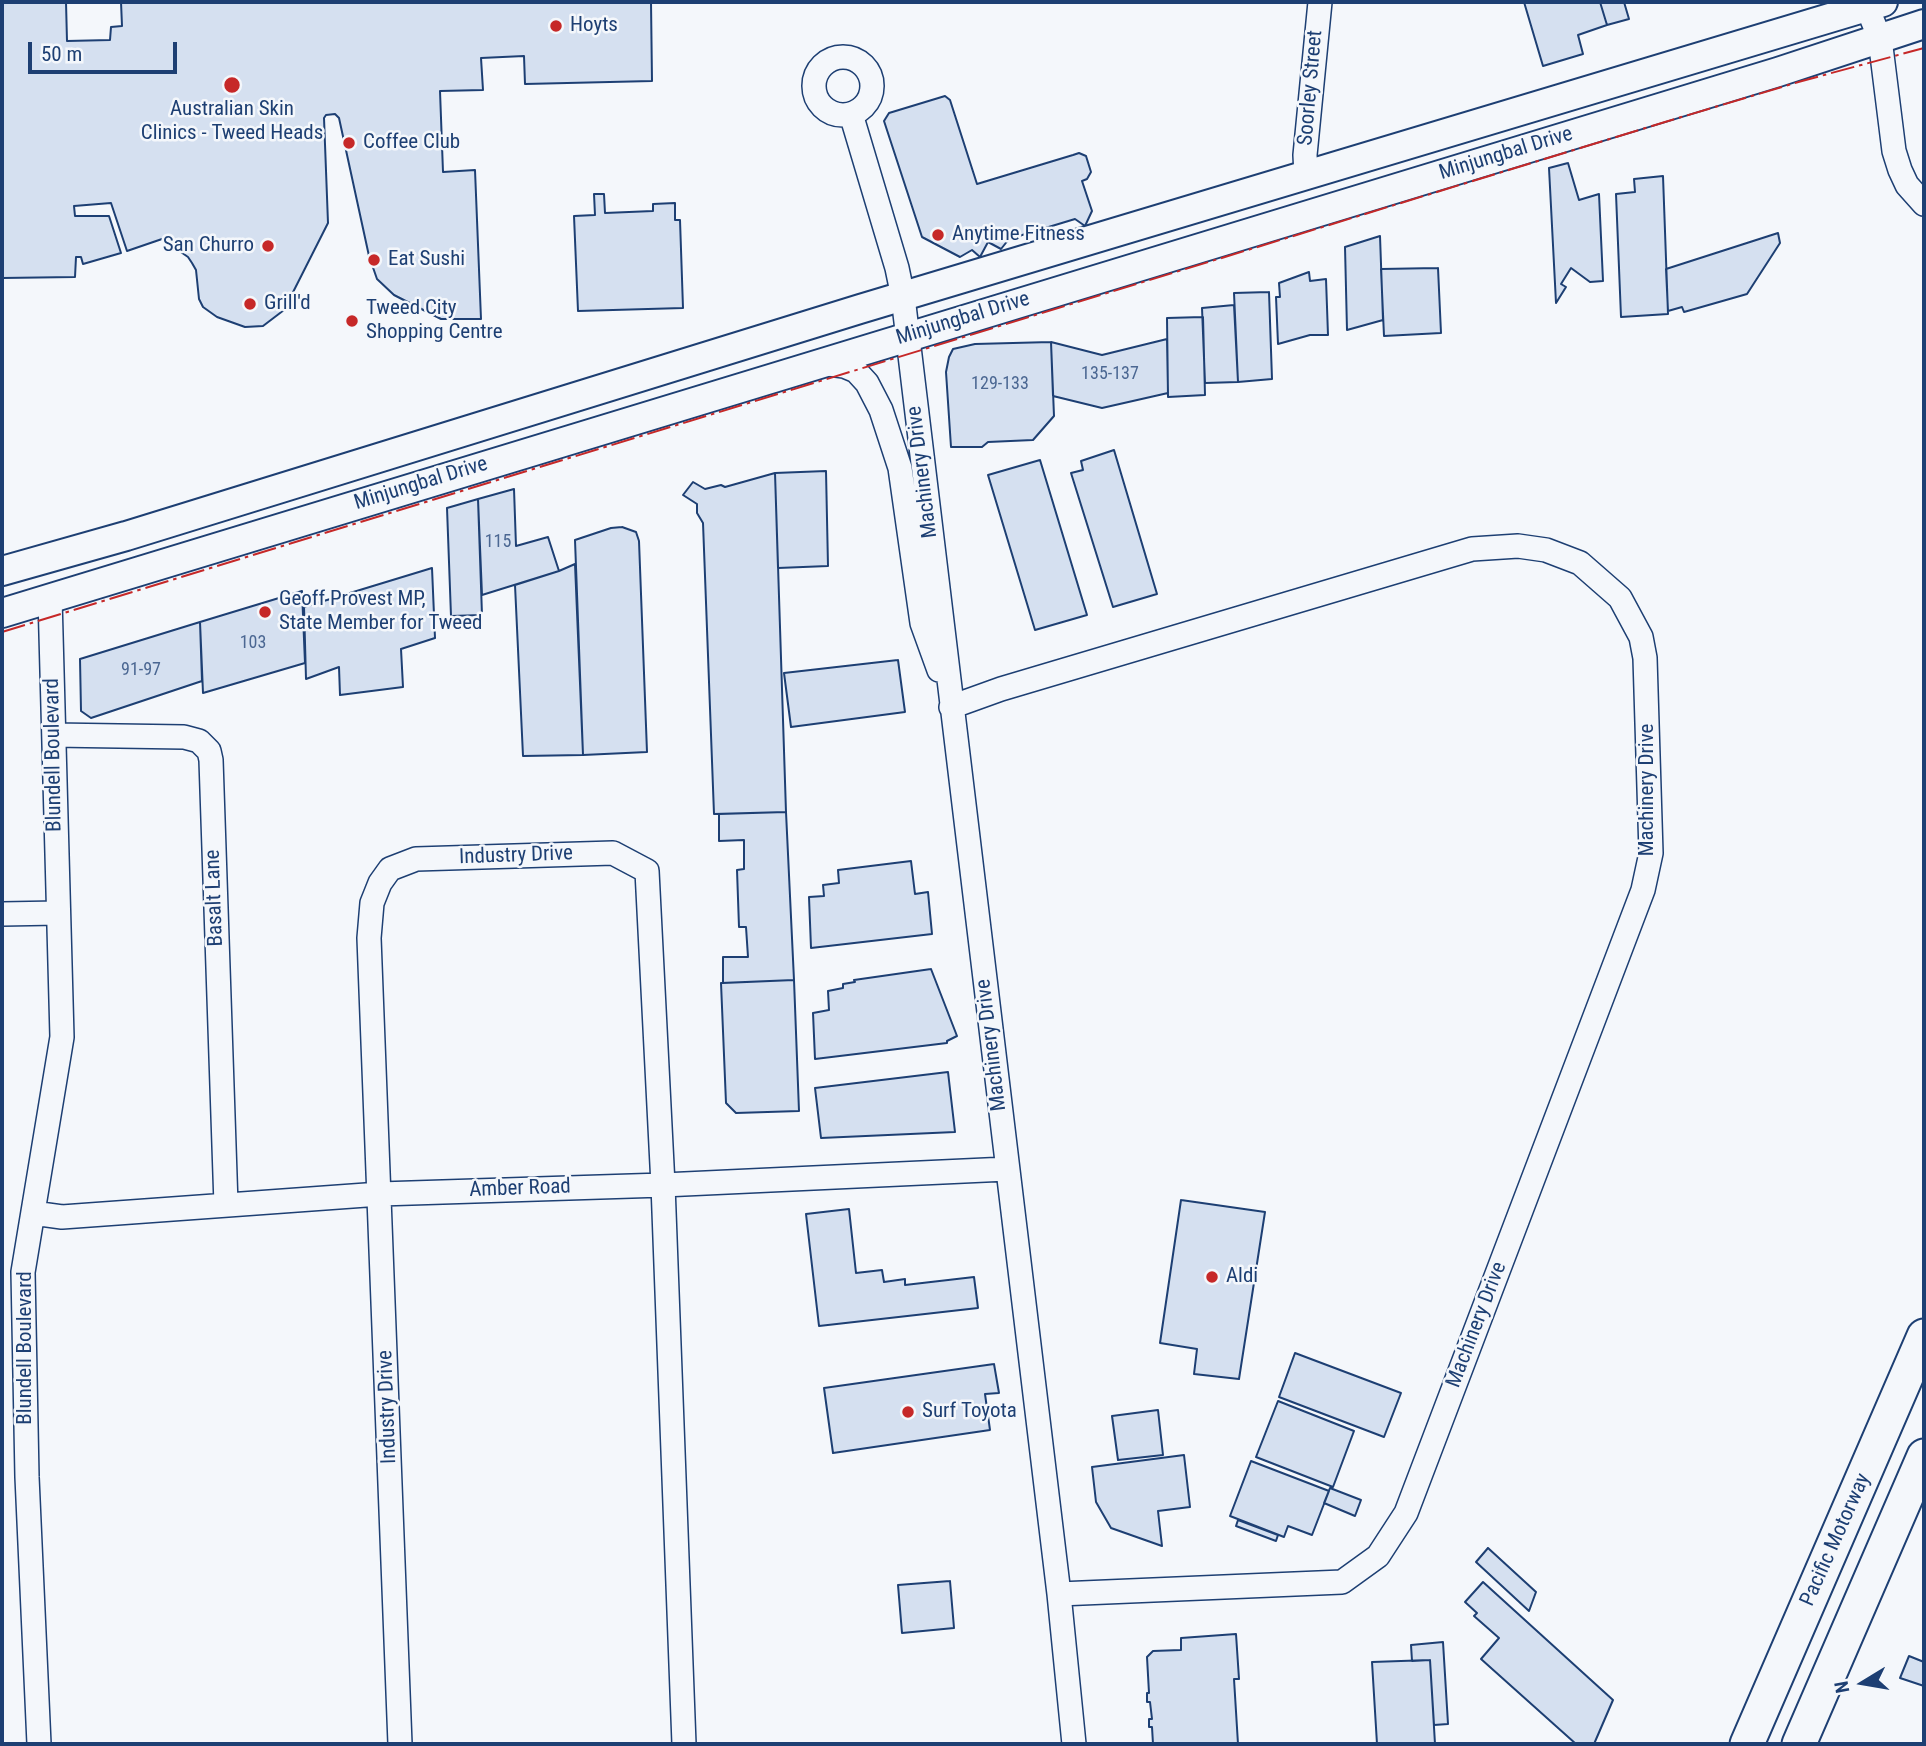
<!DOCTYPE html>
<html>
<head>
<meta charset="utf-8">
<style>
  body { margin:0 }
  #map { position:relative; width:1926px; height:1746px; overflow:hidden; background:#f4f7fb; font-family:"Roboto Condensed",sans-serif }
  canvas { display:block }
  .frame { position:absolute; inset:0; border:4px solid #1d3f73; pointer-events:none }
  .north { position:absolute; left:1828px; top:1648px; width:70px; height:70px; -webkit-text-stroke:5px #f4f7fb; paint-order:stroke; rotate:259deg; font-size:19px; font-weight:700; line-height:28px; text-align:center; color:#1d3f73 }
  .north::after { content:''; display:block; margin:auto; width:24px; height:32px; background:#1d3f73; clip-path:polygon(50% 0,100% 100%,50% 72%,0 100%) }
  .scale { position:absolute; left:28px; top:42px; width:149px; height:32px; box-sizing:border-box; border:4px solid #1d3f73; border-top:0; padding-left:9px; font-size:21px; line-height:24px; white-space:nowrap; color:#1d3f73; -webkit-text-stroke:5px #f4f7fb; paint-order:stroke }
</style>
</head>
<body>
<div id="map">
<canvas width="1926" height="1746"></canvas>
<div class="frame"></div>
<div class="north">N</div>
<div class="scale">50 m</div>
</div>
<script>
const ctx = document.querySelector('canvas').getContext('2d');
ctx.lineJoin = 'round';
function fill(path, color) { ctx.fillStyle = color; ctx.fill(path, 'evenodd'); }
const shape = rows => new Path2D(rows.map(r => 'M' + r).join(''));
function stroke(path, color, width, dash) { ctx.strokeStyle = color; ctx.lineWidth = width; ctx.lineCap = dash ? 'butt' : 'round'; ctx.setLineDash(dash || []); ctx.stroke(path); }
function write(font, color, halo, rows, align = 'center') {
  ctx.font = font + ' "Roboto Condensed",sans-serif'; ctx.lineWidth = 5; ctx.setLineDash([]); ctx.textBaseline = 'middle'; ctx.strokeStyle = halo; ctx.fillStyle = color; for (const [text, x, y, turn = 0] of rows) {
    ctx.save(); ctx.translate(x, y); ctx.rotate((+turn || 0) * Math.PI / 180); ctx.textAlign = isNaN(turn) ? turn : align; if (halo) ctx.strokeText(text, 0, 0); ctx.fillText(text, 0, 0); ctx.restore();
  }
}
const building = shape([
  [2,2,66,2,67,41,110,40,111,27,122,26,121,2,651,2,652,81,525,84,524,56,481,58,483,90,440,91,443,172,475,170,481,319,441,319,394,295,377,279,369,256,339,118,335,114,326,115,324,118,328,223,284,310,263,326,245,327,217,317,203,307,199,299,196,270,192,263,188,257,162,239,127,251,111,203,74,206,75,216,109,216,121,253,83,264,81,257,76,257,75,277,2,278,2,2],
  [1524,2,1600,2,1607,25,1578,35,1583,54,1543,66,1524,2],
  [1600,2,1624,2,1629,19,1607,25,1600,2],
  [945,96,950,100,977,184,1073,155,1079,153,1086,156,1091,172,1087,179,1082,181,1092,211,1085,226,1075,219,1009,239,1001,249,988,242,980,257,972,250,960,257,922,237,884,121,889,113,945,96],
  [1568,163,1579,200,1599,194,1603,281,1590,282,1571,268,1561,284,1566,287,1556,303,1549,168,1568,163],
  [1663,176,1668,314,1621,317,1616,194,1635,192,1634,179,1663,176],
  [594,194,604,194,605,213,653,211,653,204,675,203,675,220,680,220,683,308,578,311,574,216,595,215,594,194],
  [1778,233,1780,243,1747,294,1684,312,1682,307,1668,311,1666,269,1778,233],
  [1380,236,1383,320,1347,330,1345,247,1380,236],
  [1438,268,1441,333,1384,336,1381,269,1438,268],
  [1309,272,1310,281,1326,279,1328,335,1310,335,1278,344,1276,297,1280,297,1279,283,1309,272],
  [1269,292,1272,379,1238,382,1234,293,1269,292],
  [1234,305,1238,382,1205,383,1202,308,1234,305],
  [1203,317,1205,395,1168,397,1167,318,1203,317],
  [1167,339,1168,393,1102,408,1053,396,1051,342,1102,355,1167,339],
  [1051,342,1054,416,1033,440,988,442,982,447,951,447,946,372,949,357,953,349,975,344,1051,342],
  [1114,450,1157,594,1113,607,1071,473,1083,470,1081,461,1114,450],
  [1040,460,1087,615,1035,630,988,475,1040,460],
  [826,471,828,566,778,568,775,473,826,471],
  [775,473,786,812,714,814,703,523,697,513,697,504,683,495,693,482,705,489,721,485,725,487,775,473],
  [514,489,516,546,548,537,559,571,482,595,478,499,514,489],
  [478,499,482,615,451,616,447,508,478,499],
  [622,527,636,532,639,541,647,752,583,755,575,540,611,528,622,527],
  [575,564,583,755,523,756,515,585,559,571,575,564],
  [432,568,435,638,401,649,403,687,340,695,339,667,306,679,304,607,432,568],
  [302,591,305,663,203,693,200,622,302,591],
  [200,622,202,681,91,718,81,711,80,659,200,622],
  [898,660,905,712,791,727,784,673,898,660],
  [786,812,794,980,723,983,723,957,748,957,746,927,739,927,737,870,744,869,744,840,719,841,719,814,786,812],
  [911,861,915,894,928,892,932,934,811,948,809,897,824,896,823,885,839,883,838,870,911,861],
  [931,969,957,1036,947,1041,947,1043,815,1059,813,1013,829,1010,828,991,843,988,843,984,855,982,854,980,931,969],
  [794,980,799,1111,736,1113,726,1103,721,983,794,980],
  [948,1072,955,1132,821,1138,815,1088,948,1072],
  [1181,1200,1265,1212,1239,1379,1194,1374,1197,1349,1160,1343,1181,1200],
  [849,1209,856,1273,882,1270,884,1282,905,1279,905,1285,974,1277,978,1308,819,1326,806,1214,849,1209],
  [1295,1353,1401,1393,1384,1437,1279,1397,1295,1353],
  [994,1364,999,1393,985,1394,990,1430,833,1453,824,1388,994,1364],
  [1278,1401,1354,1431,1333,1487,1256,1457,1278,1401],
  [1158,1410,1163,1455,1118,1460,1112,1416,1158,1410],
  [1184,1455,1190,1507,1158,1511,1162,1546,1111,1528,1096,1502,1092,1467,1184,1455],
  [1251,1461,1329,1491,1312,1535,1288,1526,1284,1537,1230,1516,1251,1461],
  [1330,1488,1361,1500,1355,1516,1324,1503,1330,1488],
  [1238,1520,1278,1535,1276,1541,1236,1526,1238,1520],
  [1488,1548,1536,1592,1529,1611,1476,1562,1488,1548],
  [950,1581,954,1628,902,1633,898,1585,950,1581],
  [1483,1582,1613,1700,1594,1744,1576,1744,1481,1659,1499,1638,1474,1616,1477,1613,1465,1602,1483,1582],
  [1236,1634,1239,1679,1234,1679,1238,1744,1153,1744,1152,1727,1149,1727,1149,1719,1152,1719,1150,1702,1147,1702,1147,1693,1149,1693,1147,1657,1153,1651,1181,1650,1181,1638,1236,1634],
  [1443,1642,1448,1724,1434,1725,1430,1660,1412,1661,1411,1645,1443,1642],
  [1909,1656,1924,1662,1924,1686,1900,1678,1909,1656],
  [1430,1660,1435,1744,1377,1744,1372,1662,1430,1660]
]);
fill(building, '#d5e0f0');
stroke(building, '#1d3f73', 2);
const minor = shape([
  [1865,2,1880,39,1894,151,1900,170,1907,185,1924,204],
  '814 86a29 29 0 1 1 58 0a29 29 0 1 1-58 0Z',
  [851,114,897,268,903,297,1059,1594,1074,1744],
  [1306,175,1305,155,1320,2],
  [821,363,844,366,856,371,867,383,881,410,900,468,922,623,939,670],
  [951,707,1001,689,1472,549,1518,546,1546,550,1580,563,1620,598,1641,637,1645,658,1651,853,1643,890,1406,1513,1378,1556,1342,1582,1059,1594],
  [54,735,184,737,199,741,209,751,211,760,226,1205],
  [2,914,58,913],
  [33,1213,62,1217,380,1194,663,1185,1007,1169],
  [39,1744,27,1477,23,1272,62,1037,50,598],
  [400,1744,369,938,372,903,380,883,390,869,416,859,613,853,647,871,663,1185,684,1744]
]);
const major = shape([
  [2,571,126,536,860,309,1883,2],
  [2,613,1778,72,1924,24]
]);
const highway = shape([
  [1747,1744,1924,1336],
  [1799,1744,1924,1456]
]);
stroke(minor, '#1d3f73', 26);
stroke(major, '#1d3f73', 32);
stroke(highway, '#1d3f73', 37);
stroke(minor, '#f4f7fb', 23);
stroke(major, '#f4f7fb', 28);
stroke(highway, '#f4f7fb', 33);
stroke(shape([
  [2,632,1665,122,1802,81,1924,48]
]), '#c62828', 2, [24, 5, 3.5, 5]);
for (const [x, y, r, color] of [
  [556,26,7,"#c62828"],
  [232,85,9,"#c62828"],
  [349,143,7,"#c62828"],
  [938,235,7,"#c62828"],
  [268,246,7,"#c62828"],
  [374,260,7,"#c62828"],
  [250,304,7,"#c62828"],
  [352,321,7,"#c62828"],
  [265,612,7,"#c62828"],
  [1212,1277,7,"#c62828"],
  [908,1412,7,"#c62828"]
]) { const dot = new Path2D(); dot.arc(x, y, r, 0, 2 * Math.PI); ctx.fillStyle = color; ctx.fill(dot); stroke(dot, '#f4f7fb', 2.5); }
write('18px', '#4b6792', null, [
  ["135-137",1110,374],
  ["129-133",1000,384],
  ["115",498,542],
  ["103",253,643],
  ["91-97",141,670]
]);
write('21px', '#1d3f73', '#f4f7fb', [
  ["Hoyts",570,26],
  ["Australian Skin",232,110,"center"],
  ["Clinics - Tweed Heads",232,134,"center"],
  ["Coffee Club",363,143],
  ["Anytime Fitness",952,235],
  ["San Churro",254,246,"right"],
  ["Eat Sushi",388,260],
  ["Grill'd",264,304],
  ["Tweed City",366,309],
  ["Shopping Centre",366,333],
  ["Geoff Provest MP,",279,600],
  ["State Member for Tweed",279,624],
  ["Aldi",1226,1277],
  ["Surf Toyota",922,1412]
], 'left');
write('21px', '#1d3f73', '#f4f7fb', [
  ["Soorley Street",1311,88,-85],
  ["Minjungbal Drive",1506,154,-17],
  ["Minjungbal Drive",963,319,-17],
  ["Machinery Drive",923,472,-97],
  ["Minjungbal Drive",421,484,-17],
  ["Blundell Boulevard",54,755,-91],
  ["Machinery Drive",1648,790,-90],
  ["Industry Drive",516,856,-2],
  ["Basalt Lane",215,898,-92],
  ["Machinery Drive",992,1045,-97],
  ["Amber Road",520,1189,-2],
  ["Machinery Drive",1477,1325,-69],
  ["Blundell Boulevard",26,1348,-90],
  ["Industry Drive",388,1407,-92],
  ["Pacific Motorway",1836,1540,-66]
]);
</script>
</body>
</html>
